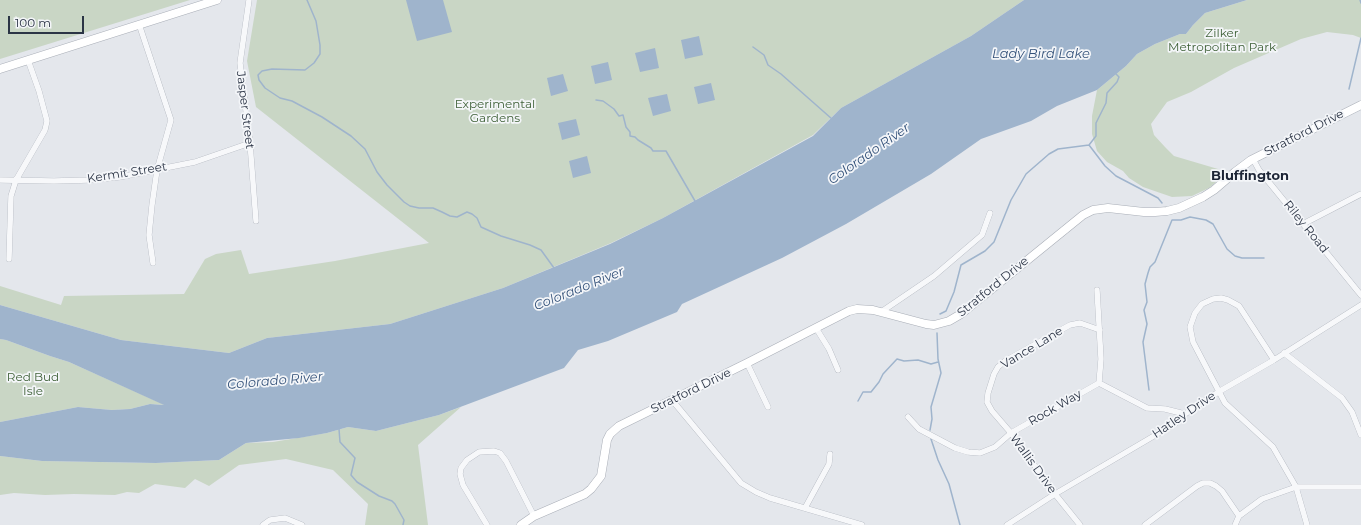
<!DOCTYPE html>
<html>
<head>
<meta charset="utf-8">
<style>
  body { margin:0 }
  #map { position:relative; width:1361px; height:525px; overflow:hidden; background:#e4e7ec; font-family:Montserrat,sans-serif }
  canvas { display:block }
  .scale { position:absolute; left:8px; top:16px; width:76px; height:18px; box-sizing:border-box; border:2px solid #2b3445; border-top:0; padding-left:5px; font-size:12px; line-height:14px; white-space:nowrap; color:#2b3445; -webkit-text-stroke:3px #f4f6f9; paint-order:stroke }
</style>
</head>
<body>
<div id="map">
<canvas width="1361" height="525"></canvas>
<div class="scale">100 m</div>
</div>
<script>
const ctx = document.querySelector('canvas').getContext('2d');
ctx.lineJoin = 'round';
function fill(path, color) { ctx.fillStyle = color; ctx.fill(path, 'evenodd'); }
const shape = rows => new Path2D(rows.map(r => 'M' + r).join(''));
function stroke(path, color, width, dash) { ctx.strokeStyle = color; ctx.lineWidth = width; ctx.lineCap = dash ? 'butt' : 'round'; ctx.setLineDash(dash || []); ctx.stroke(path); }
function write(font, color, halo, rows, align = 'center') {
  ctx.font = font + ' Montserrat,sans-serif'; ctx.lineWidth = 3.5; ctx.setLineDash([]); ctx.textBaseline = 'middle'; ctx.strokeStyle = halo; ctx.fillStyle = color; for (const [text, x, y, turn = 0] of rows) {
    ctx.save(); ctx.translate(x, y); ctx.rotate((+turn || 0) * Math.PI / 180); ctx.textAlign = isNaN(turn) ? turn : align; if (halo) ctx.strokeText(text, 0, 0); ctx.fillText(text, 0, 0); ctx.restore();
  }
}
fill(shape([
  [0,0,190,0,0,59],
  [257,0,1024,0,971,36,841,108,813,135,663,218,611,243,503,288,390,324,267,338,229,353,121,340,0,305,0,286,61,305,64,296,184,294,205,259,216,254,241,250,249,274,335,261,429,243,256,107,247,61],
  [1247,0,1361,0,1361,38,1353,35,1327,32,1301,39,1234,68,1191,92,1167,102,1151,124,1154,135,1165,147,1174,156,1218,169,1224,175,1209,188,1192,196,1172,197,1143,187,1129,178,1123,171,1107,162,1097,151,1092,134,1092,116,1097,90,1126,66,1137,54,1155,44,1180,34,1186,34,1193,25,1205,13],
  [0,339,6,340,50,356,69,362,165,405,150,404,130,409,112,410,78,407,0,422],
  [461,407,418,445,428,525,365,525,368,504,333,470,286,459,239,465,209,486,195,479,185,488,155,484,139,493,127,492,115,495,74,494,45,495,14,493,0,495,0,456,42,461,156,463,219,460,246,443,273,442,327,433,348,427,376,431,439,415]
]), '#c9d6c5');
fill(shape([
  [406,0,443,0,452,32,417,41],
  [1024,0,1247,0,1205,13,1193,25,1186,34,1180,34,1155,44,1137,54,1126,66,1097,90,1057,106,1031,121,981,139,931,174,846,224,782,258,682,304,677,312,608,341,578,350,564,368,439,415,376,431,348,427,327,433,299,438,246,443,219,460,156,463,42,461,0,456,0,422,78,407,112,410,130,409,150,404,164,405,69,362,50,356,6,340,0,339,0,305,121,340,229,353,267,338,390,324,503,288,610,244,663,218,813,136,841,108,971,36],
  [699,36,703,55,685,59,681,40],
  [655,48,659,68,640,72,635,53],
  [608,62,612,80,595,84,591,66],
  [563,74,568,91,551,96,547,78],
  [711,83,715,100,698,104,694,87],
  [667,94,671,111,653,116,648,98],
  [576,119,580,135,562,140,558,123],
  [587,156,591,173,573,178,569,161]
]), '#9fb4cc');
stroke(shape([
  [307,0,316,21,320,45,320,54,314,63,305,70,272,69,262,71,258,75,259,80,265,88,280,98,292,101,322,117,351,136,365,149,377,172,387,185,404,202,410,206,419,208,433,208,442,212,450,216,457,217,467,212,472,214,477,218,481,227,501,236,530,245,541,250,554,268],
  [1360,0,1361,3],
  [753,47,764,55,768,65,781,74,832,119],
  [1349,89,1361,38],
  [596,100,603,101,614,109,619,116,623,115,626,127,630,132,630,136,635,137,638,140,651,148,653,151,666,151,695,201],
  [1089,145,1105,166,1116,176,1158,198,1162,203],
  [940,314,946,311,954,292,961,265,985,251,994,242,1011,200,1026,174,1049,154,1058,149,1089,145,1096,136,1096,123,1106,103,1107,93,1117,82,1119,77,1115,73],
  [1149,390,1143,342,1147,324,1144,310,1147,302,1145,284,1148,273,1150,267,1155,262,1172,220,1181,220,1190,217,1206,220,1213,224,1227,249,1235,256,1242,258,1264,258],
  [858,401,863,392,871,392,879,382,883,374,897,359,904,361,918,360,931,364,938,362],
  [339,429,340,442,355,458,351,475,357,482,379,496,392,501,395,504,404,520,403,525],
  [930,430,932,419,931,407,941,373,938,359,937,333],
  [931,439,938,460,949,484,960,525]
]), '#9fb4cc', 1.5);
const street = shape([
  [249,0,240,63,250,143,256,221],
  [139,24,171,120,157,170,152,205,149,235,153,263],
  [1253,159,1259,170,1361,295],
  [0,180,54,181,89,180,120,177,195,162,250,143],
  [1303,224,1361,194],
  [9,259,11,196,16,180,45,130,47,121,39,91,28,60],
  [1097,290,1101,359,1099,383],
  [881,312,934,276,982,235,990,213],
  [816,328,829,349,838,370],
  [1284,353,1342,398,1352,412,1361,435],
  [1274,360,1239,306,1228,300,1221,298,1213,299,1202,304,1195,313,1190,327,1193,342,1225,403,1273,447,1296,487,1307,525],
  [747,363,768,407],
  [1099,383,1147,408,1165,409,1185,414],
  [672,400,741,483,756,492,770,498,862,525],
  [908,417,919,429,955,448,968,452,980,453,995,447,1011,433,1099,383],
  [805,508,829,464,830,454],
  [263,525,270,520,285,518,302,525],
  [487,525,463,485,460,474,461,468,467,460,479,452,494,451,500,453,506,461,534,516],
  [1007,525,1055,494,1176,423,1185,414,1220,391,1274,360,1361,305],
  [1080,525,1055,494,1011,433,992,411,987,402,988,393,994,374,998,367,1005,361,1070,325,1080,323,1100,330],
  [1145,525,1197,486,1203,483,1210,483,1216,486,1222,491,1239,516],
  [1235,525,1239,516,1262,499,1296,487,1361,487]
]);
const secondary = shape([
  [0,69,217,0],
  [521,525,534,516,585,494,591,489,601,476,607,440,610,434,619,426,747,363,849,311,857,309,873,310,926,324,934,325,949,321,961,314,1083,215,1093,210,1108,208,1144,212,1155,212,1167,211,1179,208,1203,197,1214,190,1235,172,1251,160,1361,105]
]);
stroke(street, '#a9aeb7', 6);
stroke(secondary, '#a9aeb7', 9);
stroke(street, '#f7f8fa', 5.5);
stroke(secondary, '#fff', 8);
write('12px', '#3f6138', '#f4f6f9', [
  ["Zilker",1222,33],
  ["Metropolitan Park",1222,47],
  ["Experimental",495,104],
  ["Gardens",495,118],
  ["Red Bud",33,377],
  ["Isle",33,391]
]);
write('12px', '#2b3445', '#f4f6f9', [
  ["Jasper Street",245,110,83],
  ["Stratford Drive",1304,133,-27],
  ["Kermit Street",127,173,-9],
  ["Riley Road",1306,227,51],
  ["Stratford Drive",993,287,-39],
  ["Vance Lane",1032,348,-31],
  ["Stratford Drive",691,391,-26],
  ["Rock Way",1055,408,-30],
  ["Hatley Drive",1184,415,-34],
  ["Wallis Drive",1033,464,54]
]);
write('italic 13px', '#34527a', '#f4f6f9', [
  ["Lady Bird Lake",1041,54],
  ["Colorado River",869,154,-35],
  ["Colorado River",579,289,-22],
  ["Colorado River",275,381,-5]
]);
write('bold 13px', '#1d2536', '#f4f6f9', [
  ["Bluffington",1250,176]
]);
</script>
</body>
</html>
